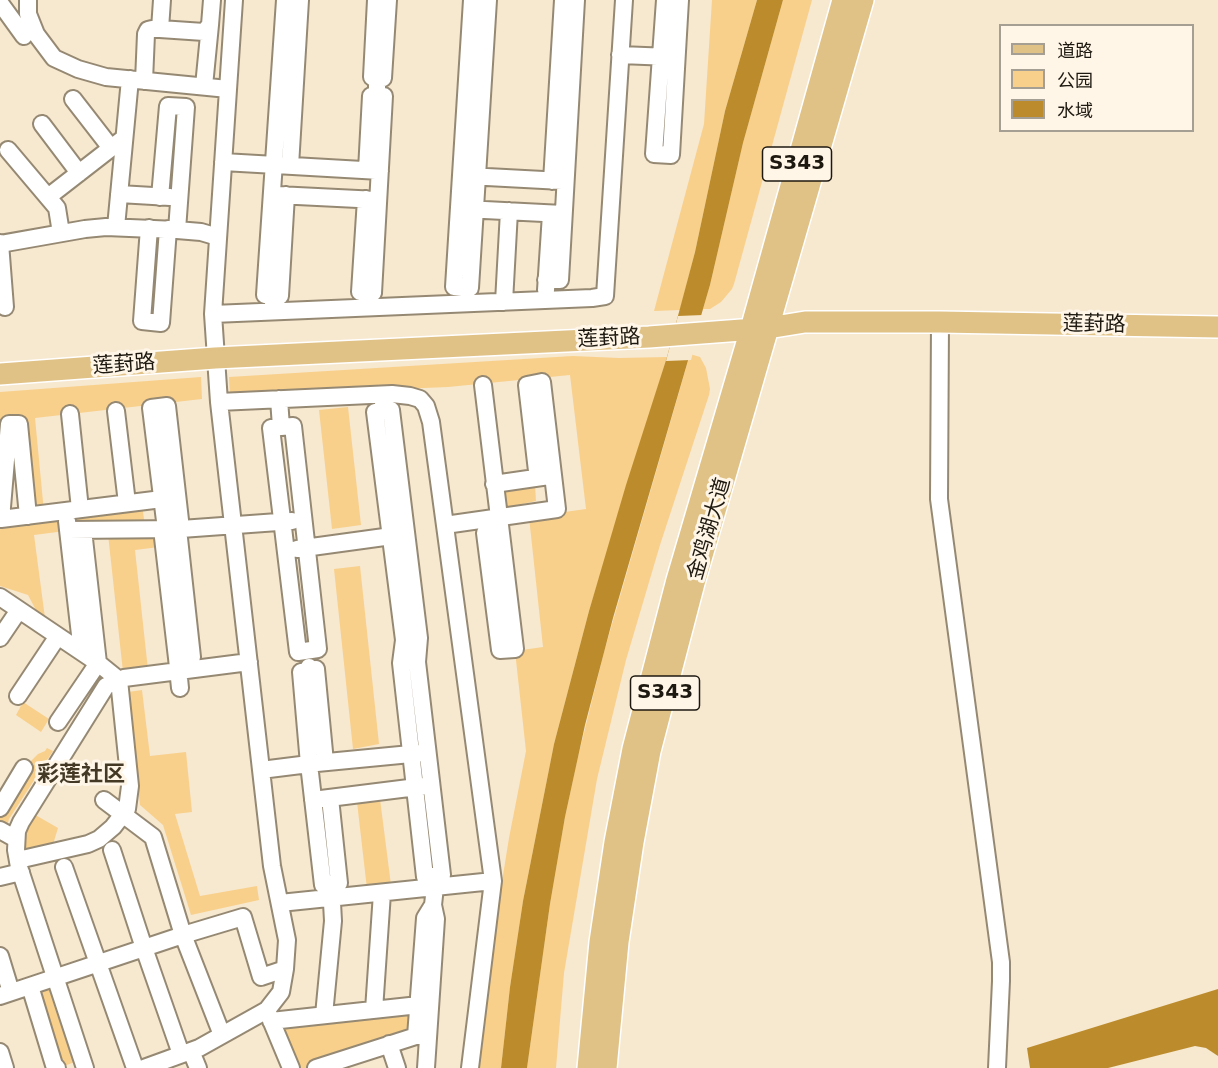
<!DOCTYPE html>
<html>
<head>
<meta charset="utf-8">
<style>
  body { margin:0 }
  #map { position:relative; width:1218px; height:1068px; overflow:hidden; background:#f7e8d0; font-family:"DejaVu Sans","Noto Sans SC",sans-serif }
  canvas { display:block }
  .legend { position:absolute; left:999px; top:24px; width:195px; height:108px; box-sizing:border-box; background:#fff6e8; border:2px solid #a59e92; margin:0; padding:8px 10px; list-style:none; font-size:18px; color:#1e1910 }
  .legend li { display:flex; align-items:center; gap:12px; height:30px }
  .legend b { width:30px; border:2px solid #a59e92 }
</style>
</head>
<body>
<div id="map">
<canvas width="1218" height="1068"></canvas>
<ul class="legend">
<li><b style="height:8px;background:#e0c286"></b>道路</li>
<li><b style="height:16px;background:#f8d08b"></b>公园</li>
<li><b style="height:16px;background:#bc8c2c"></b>水域</li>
</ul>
</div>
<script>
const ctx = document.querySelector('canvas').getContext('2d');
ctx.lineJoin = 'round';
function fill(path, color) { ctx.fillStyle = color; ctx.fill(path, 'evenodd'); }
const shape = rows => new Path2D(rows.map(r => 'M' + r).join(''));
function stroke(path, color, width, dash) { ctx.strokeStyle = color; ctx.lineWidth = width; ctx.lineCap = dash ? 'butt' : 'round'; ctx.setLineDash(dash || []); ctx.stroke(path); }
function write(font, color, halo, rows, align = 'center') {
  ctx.font = font + ' "DejaVu Sans","Noto Sans SC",sans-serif'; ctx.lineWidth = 6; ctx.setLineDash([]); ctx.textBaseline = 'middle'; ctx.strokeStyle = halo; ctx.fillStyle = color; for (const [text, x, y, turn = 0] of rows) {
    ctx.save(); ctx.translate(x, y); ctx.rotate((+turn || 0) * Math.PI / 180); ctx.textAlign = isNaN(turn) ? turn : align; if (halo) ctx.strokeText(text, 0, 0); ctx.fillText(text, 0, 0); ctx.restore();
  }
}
fill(shape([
  [712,0,757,0,725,111,695,252,680,310,654,311,704,124],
  [783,0,812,0,734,284,732,289,721,302,710,309,703,309,710,285,743,143],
  [690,354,700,357,706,368,710,389,709,395,660,545,626,660,597,779,564,973,556,1068,527,1068,550,904,565,817,578,757,604,652],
  [573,356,619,358,667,357,589,611,554,744,523,901,510,987,501,1068,477,1068,500,894,509,838,526,751,515,651,543,647,529,517,586,509,570,375,448,387,230,396,229,377],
  [201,377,202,399,35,418,44,512,29,513,20,423,0,420,0,392],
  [348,407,361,525,332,529,319,410],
  [535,485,536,501,499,509,498,489],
  [142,504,145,527,70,528,69,512],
  [63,513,65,531,34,535,45,618,37,612,28,595,0,586,0,530,3,521],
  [158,532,159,547,135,550,148,670,123,672,108,534],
  [360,566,379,744,353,749,334,569],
  [142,690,150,756,186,752,192,812,175,814,200,896,257,886,259,900,191,915,163,825,140,805,128,692],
  [23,702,49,719,41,732,16,715],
  [47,748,53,751,9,819,6,831,0,828,0,811,30,762,38,754,45,751],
  [380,799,391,885,367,889,357,802],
  [32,813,58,828,51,851,20,858,24,823],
  [54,982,80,1060,64,1066,37,987],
  [417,1006,416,1035,313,1068,292,1068,272,1021]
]), '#f8d08b');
fill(shape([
  [757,0,783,0,743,143,710,285,613,618,585,725,565,817,550,904,527,1068,501,1068,510,987,523,901,554,744,589,611,626,485,667,357,695,252,725,111],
  [1218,989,1218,1056,1206,1048,1195,1046,1108,1068,1030,1068,1027,1048]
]), '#bc8c2c');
fill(shape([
  [703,315,691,360,666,361,678,316]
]), '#f7e8d0');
const minor = shape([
  [28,0,28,14,36,34,54,58,78,69,106,77,228,89],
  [376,0,372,77,383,78,388,0],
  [472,0,454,287,470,288,488,0],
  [665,0,654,154,671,155,680,0],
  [0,3,24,36],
  [160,29,204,32,210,25,212,0],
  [620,55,670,57],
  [144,81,146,34,148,30,152,29,160,29,162,0],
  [204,86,210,25],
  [73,99,111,148],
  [42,124,79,173],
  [8,150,57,208,61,233],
  [223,162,380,171],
  [290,166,300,0],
  [367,170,371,96,377,96],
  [468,176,562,181],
  [552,181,563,0],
  [119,194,170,197],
  [277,195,378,200],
  [48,197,124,138],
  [160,197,168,106,186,107,177,230],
  [366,199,360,292,368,292],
  [465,209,563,214],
  [116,227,130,79],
  [149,228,142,321,161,323,168,229],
  [0,243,5,307],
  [0,244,85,229,106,227,177,230,201,232,218,237],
  [546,280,560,280,576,0],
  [546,290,551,214],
  [273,296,280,296,286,195],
  [504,302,509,211],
  [367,307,368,292,373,293,384,96,377,96,377,78],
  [273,311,273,296,265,295,285,0],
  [213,314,234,0],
  [940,322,939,499,1001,962,1001,981,997,1068],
  [483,385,515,649,500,650,485,533,500,531],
  [279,399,281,427,293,426,318,649,298,652,271,428,281,427],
  [383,404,384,411,375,412,404,640,401,663,425,877,433,876],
  [116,411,127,503],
  [384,411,391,410,419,638,417,662,442,875,433,876,435,887,433,905],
  [70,414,80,509],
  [494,484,549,476],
  [28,516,19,424,9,424,1,519,162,499],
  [67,521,82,652],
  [445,525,557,509,542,382,527,385,537,471,552,469],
  [162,529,177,658],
  [166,529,151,408,167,406,181,529],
  [178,529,192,657,177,658,180,688],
  [68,530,181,529,292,521],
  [297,549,399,535],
  [0,597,98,663,58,722],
  [0,638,19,610],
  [309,667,309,671,316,669,325,762],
  [309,671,301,672,309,764,323,885,331,884,333,921,324,1015],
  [18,696,58,636],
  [261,770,317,763,421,753],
  [330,798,339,883,331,884],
  [104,800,153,837,183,935,243,917,261,977,285,969],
  [313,800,425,786],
  [0,808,24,768],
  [0,830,16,839],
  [112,850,144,948,181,1054],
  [18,860,88,844,99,839,113,827,127,809,130,786,119,680,98,663,83,530],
  [64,867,135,1068],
  [0,877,21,872],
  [280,903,493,881],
  [0,956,11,992],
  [30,986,54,1065,57,1068],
  [0,996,183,935,222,1035],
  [374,1010,382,893],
  [268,1013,291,1068],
  [271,1021,419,1005],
  [389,1044,397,1068],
  [191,1051,198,1068],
  [0,1052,5,1068],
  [85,1068,19,867,16,850,17,831,21,822,106,686,124,678,249,662],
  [144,1068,199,1048,267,1010,281,992,285,969,287,940,272,866,219,402],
  [316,1068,416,1036],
  [426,1068,436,919,433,905,425,918,416,1036,428,1036],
  [470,1068,493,881,431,422,426,406,420,399,410,396,392,394,219,402,213,314,592,298,605,296,624,0]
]);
const major = shape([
  [0,374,215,358,649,337,768,328,805,322,940,322,1218,327],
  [588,1068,600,942,615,842,633,749,677,580,751,329,843,0],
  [606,1068,618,942,633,842,650,751,694,583,863,0]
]);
stroke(minor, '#968973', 20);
stroke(major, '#fff', 24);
stroke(minor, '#fff', 16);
stroke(major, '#e0c286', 21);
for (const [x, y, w] of [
  [797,164,69],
  [665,693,69]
]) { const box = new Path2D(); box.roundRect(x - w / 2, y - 17, w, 34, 4.5); ctx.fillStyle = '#fff6e8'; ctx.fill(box); stroke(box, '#1e1910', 1.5); }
write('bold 20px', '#1e1910', null, [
  ["S343",797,164],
  ["S343",665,693]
]);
write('21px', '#1e1910', '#fff6e8', [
  ["莲葑路",1094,325,1],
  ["莲葑路",609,339,-3],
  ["莲葑路",124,365,-4],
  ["金鸡湖大道",710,529,-74]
]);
write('bold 22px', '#443925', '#fff6e8', [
  ["彩莲社区",81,775]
]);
</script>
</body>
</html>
